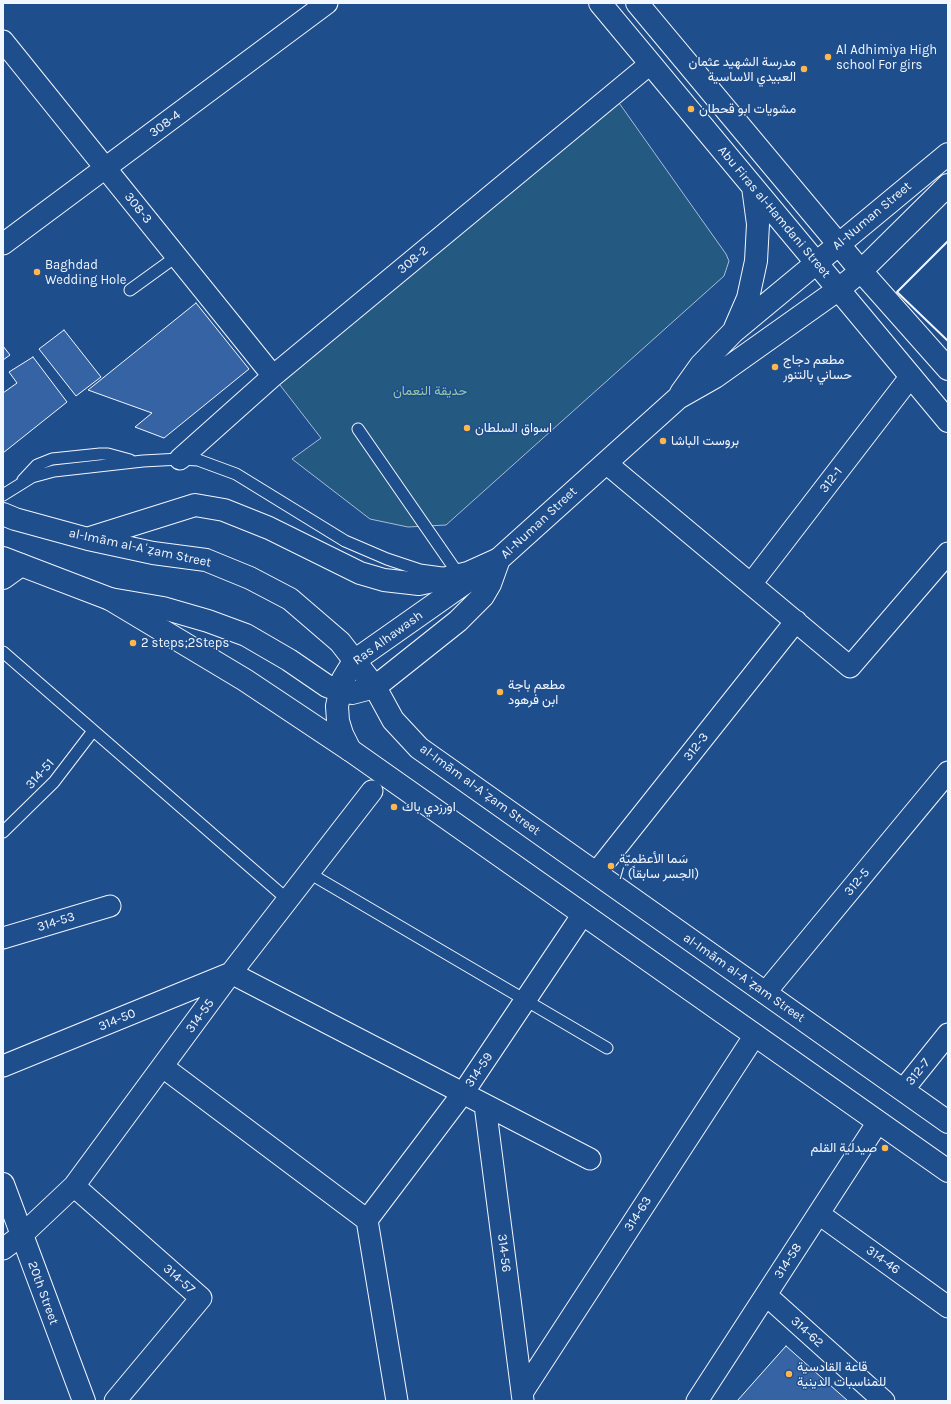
<!DOCTYPE html>
<html>
<head>
<meta charset="utf-8">
<style>
  body { margin:0 }
  #map { position:relative; width:951px; height:1404px; overflow:hidden; background:#1f4e8c; font-family:Karla,sans-serif }
  canvas { display:block }
  .frame { position:absolute; inset:0; border:4px solid #f2f6ff; pointer-events:none }
</style>
</head>
<body>
<div id="map">
<canvas width="951" height="1404"></canvas>
<div class="frame"></div>
</div>
<script>
const ctx = document.querySelector('canvas').getContext('2d');
ctx.lineJoin = 'round';
function fill(path, color) { ctx.fillStyle = color; ctx.fill(path, 'evenodd'); }
const shape = rows => new Path2D(rows.map(r => 'M' + r).join(''));
function stroke(path, color, width, dash) { ctx.strokeStyle = color; ctx.lineWidth = width; ctx.lineCap = dash ? 'butt' : 'round'; ctx.setLineDash(dash || []); ctx.stroke(path); }
function write(font, color, halo, rows, align = 'center') {
  ctx.font = font + ' Karla,Vazirmatn,sans-serif'; ctx.lineWidth = 3; ctx.setLineDash([]); ctx.textBaseline = 'middle'; ctx.strokeStyle = halo; ctx.fillStyle = color; for (const [text, x, y, turn = 0] of rows) {
    ctx.save(); ctx.translate(x, y); ctx.rotate((+turn || 0) * Math.PI / 180); ctx.textAlign = isNaN(turn) ? turn : align; if (halo) ctx.strokeText(text, 0, 0); ctx.fillText(text, 0, 0); ctx.restore();
  }
}
const green = shape([
  [617,100,726,254,729,261,724,276,446,525,408,527,370,519,292,459,321,438,273,376,617,100]
]);
fill(green, '#245a82');
stroke(green, '#a8bbd7', 1);
const building = shape([
  [196,303,249,369,164,438,135,427,152,413,88,390,196,303],
  [64,330,101,377,76,396,39,349,64,330],
  [3,346,10,355,3,360,3,346],
  [33,357,67,402,3,453,3,393,17,383,9,372,33,357],
  [786,1346,848,1401,737,1401,786,1346]
]);
fill(building, '#3563a3');
stroke(building, '#f2f6ff', 1);
const lane = shape([
  [130,290,177,256],
  [358,429,459,575],
  [23,480,37,465,52,459,100,454,108,454,130,460],
  [3,495,32,477,54,471,143,461,180,459,198,460,236,474,345,541,387,559,420,570,442,573],
  [3,652,288,900],
  [3,832,54,782,93,731],
  [309,873,607,1048]
]);
const street = shape([
  [3,41,273,376],
  [3,244,327,3],
  [180,459,273,376,650,64],
  [606,463,850,667,948,553],
  [751,584,911,376],
  [596,873,796,621],
  [3,938,110,906],
  [765,993,948,772],
  [3,1066,231,973,590,1159],
  [163,1067,367,1220,397,1401],
  [903,1090,948,1034],
  [485,1105,523,1400],
  [74,1186,201,1298,115,1401],
  [819,1214,948,1307],
  [367,1220,463,1093,583,914],
  [3,1249,22,1235,74,1186,231,973,372,791],
  [766,1295,884,1401],
  [522,1393,755,1035],
  [697,1401,878,1122]
]);
const secondary = shape([
  [600,3,948,421],
  [637,3,861,271,948,369],
  [735,328,748,298,756,261,758,224,753,187],
  [681,393,701,365,733,332,948,154],
  [3,578,21,565],
  [110,599,163,608,208,621,246,635,289,660,327,686,340,691,352,693,375,687,458,621,483,596,490,584,499,559],
  [350,750,342,734,338,721,337,706,343,679,354,661,499,559,678,398,715,377,839,289,861,271,948,185],
  [3,1184,84,1401]
]);
const primary = shape([
  [3,514,15,519,88,539,153,553,206,560,250,578,290,599,340,642,375,687,393,720,419,748,948,1122],
  [90,538,195,505,224,510,269,528,360,573,384,580,419,584,443,579,468,573,499,559],
  [3,558,110,599,245,680,350,750,948,1171]
]);
stroke(lane, '#f2f6ff', 13);
stroke(street, '#f2f6ff', 23);
stroke(secondary, '#f2f6ff', 24);
stroke(primary, '#f2f6ff', 24);
stroke(lane, '#1f4e8c', 11);
stroke(street, '#1f4e8c', 21);
stroke(secondary, '#1f4e8c', 22);
stroke(primary, '#1f4e8c', 22);
stroke(shape([
  [948,241,897,292,948,341]
]), '#f2f6ff', 2);
for (const [x, y, r, color] of [
  [828,57,4,"#ffb74d"],
  [804,69,4,"#ffb74d"],
  [691,109,4,"#ffb74d"],
  [37,272,4,"#ffb74d"],
  [775,367,4,"#ffb74d"],
  [467,428,4,"#ffb74d"],
  [663,441,4,"#ffb74d"],
  [133,643,4,"#ffb74d"],
  [500,692,4,"#ffb74d"],
  [394,807,4,"#ffb74d"],
  [611,866,4,"#ffb74d"],
  [885,1148,4,"#ffb74d"],
  [789,1374,4,"#ffb74d"]
]) { const dot = new Path2D(); dot.arc(x, y, r, 0, 2 * Math.PI); ctx.fillStyle = color; ctx.fill(dot); stroke(dot, '#1f4e8c', 1.5); }
write('13px', '#f2f6ff', '#1f4e8c', [
  ["Al Adhimiya High",836,50],
  ["school For girs",836,65],
  ["مدرسة الشهيد عثمان",796,62,"right"],
  ["العبيدي الاساسية",796,77,"right"],
  ["مشويات ابو قحطان",699,109],
  ["Baghdad",45,265],
  ["Wedding Hole",45,280],
  ["مطعم دجاج",783,360],
  ["حساني بالتنور",783,375],
  ["اسواق السلطان",475,428],
  ["بروست الباشا",671,441],
  ["2 steps;2Steps",141,643],
  ["مطعم باجة",508,685],
  ["ابن فرهود",508,700],
  ["اورزدي باك",402,807],
  ["سَما الأعظميّة",619,859],
  ["/ (الجسر سابقاً)",619,874],
  ["صيدلية القلم",877,1148,"right"],
  ["قاعة القادسية",797,1367],
  ["للمناسبات الدينية",797,1382]
], 'left');
write('13px', '#f2f6ff', '#1f4e8c', [
  ["308-4",165,124,-37],
  ["308-3",138,208,51],
  ["Abu Firas al-Hamdani Street",774,212,50],
  ["Al-Numan Street",872,216,-40],
  ["308-2",413,260,-40],
  ["312-1",831,480,-52],
  ["Al-Numan Street",539,523,-43],
  ["al-Imām al-Aʿẓam Street",140,548,12],
  ["Ras Alhawash",388,638,-36],
  ["312-3",696,747,-52],
  ["314-51",40,774,-48],
  ["al-Imām al-Aʿẓam Street",480,790,36],
  ["312-5",857,882,-50],
  ["314-53",56,922,-17],
  ["al-Imām al-Aʿẓam Street",744,978,35],
  ["314-55",200,1016,-54],
  ["314-50",117,1020,-22],
  ["314-59",479,1070,-56],
  ["312-7",918,1072,-51],
  ["314-63",638,1214,-57],
  ["314-56",504,1253,83],
  ["314-46",883,1260,36],
  ["314-58",788,1261,-57],
  ["314-57",179,1279,41],
  ["20th Street",43,1293,70],
  ["314-62",807,1332,42]
]);
write('13px', '#97c8a6', '#1f4e8c', [
  ["حديقة النعمان",430,391]
]);
</script>
</body>
</html>
